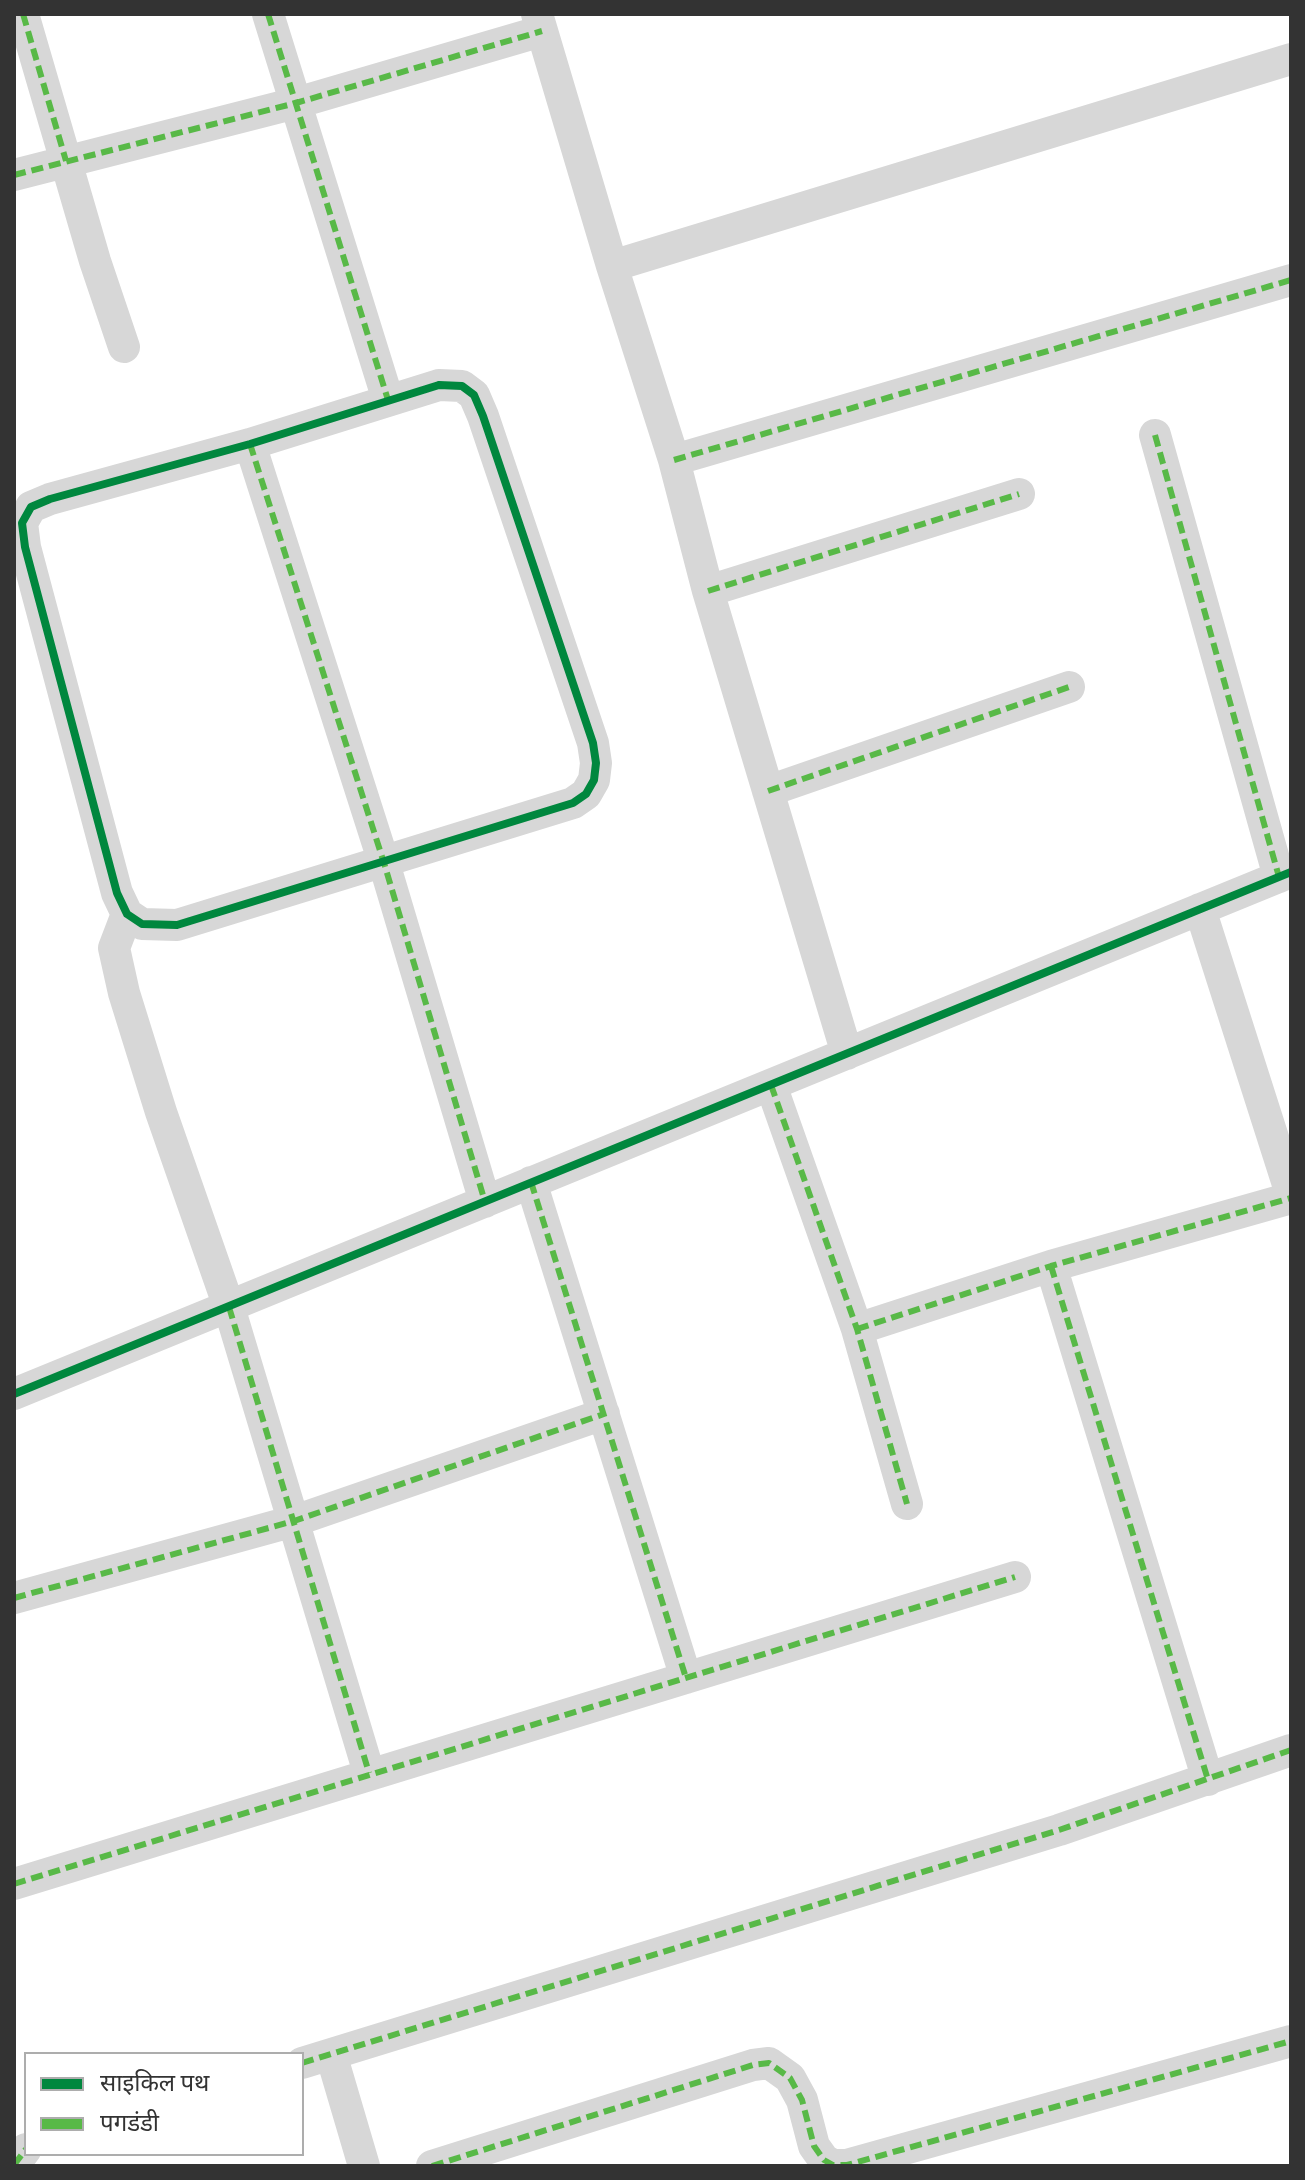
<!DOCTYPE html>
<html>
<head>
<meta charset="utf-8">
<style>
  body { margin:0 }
  #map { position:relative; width:1305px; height:2180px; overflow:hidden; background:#fff; font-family:Signika,"Noto Sans Devanagari",sans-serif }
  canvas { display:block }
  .frame { position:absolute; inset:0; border:16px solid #333; pointer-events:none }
  .legend { position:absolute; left:24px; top:2052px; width:280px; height:104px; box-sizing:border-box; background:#fff; border:2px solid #adadad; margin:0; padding:10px 14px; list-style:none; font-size:24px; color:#333 }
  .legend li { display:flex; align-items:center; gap:16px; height:40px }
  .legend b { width:40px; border:2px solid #adadad }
</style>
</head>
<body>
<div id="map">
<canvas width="1305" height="2180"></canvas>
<div class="frame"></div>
<ul class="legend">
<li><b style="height:10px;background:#00873e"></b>साइकिल पथ</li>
<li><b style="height:10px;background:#58b947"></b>पगडंडी</li>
</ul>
</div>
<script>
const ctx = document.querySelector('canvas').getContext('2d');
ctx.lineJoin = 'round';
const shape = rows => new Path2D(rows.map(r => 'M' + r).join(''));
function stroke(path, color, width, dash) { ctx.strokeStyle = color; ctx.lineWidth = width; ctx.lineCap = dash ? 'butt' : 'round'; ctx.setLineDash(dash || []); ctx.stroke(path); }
stroke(shape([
  [23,14,95,261,124,347],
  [268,14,388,400],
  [537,14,612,266,674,460,708,591,847,1054],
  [14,175,296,103,542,31],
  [612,266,1291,59],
  [439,385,462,386,474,395,483,416,593,743,596,763,594,780,586,794,573,803,177,925,142,924,127,914,117,893,25,547,22,523,31,507,50,499,250,444,439,385],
  [1155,435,1279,877],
  [250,444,384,863,485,1202],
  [674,460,1291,280],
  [708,591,1019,494],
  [768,791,1069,687],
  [1200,909,1291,1194],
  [127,914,114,948,124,993,161,1112,229,1307,369,1773],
  [771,1085,857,1329,907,1504],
  [531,1182,686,1678],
  [1051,1266,1208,1780],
  [857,1329,1051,1266,1291,1198],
  [14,1394,1291,872],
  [14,1598,294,1521,604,1414],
  [14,1884,1015,1577],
  [331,2054,364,2166],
  [302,2063,1059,1830,1291,1750],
  [14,2165,26,2149],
  [432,2166,753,2065,769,2063,790,2078,802,2100,814,2146,824,2160,833,2165,847,2165,1291,2041]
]), '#d7d7d7', 32);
stroke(shape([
  [23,14,66,161],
  [268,14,388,400],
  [14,175,296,103,542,31],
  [1155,435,1279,877],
  [250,444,384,863,485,1202],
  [674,460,1291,280],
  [708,591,1019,494],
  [768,791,1069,687],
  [771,1085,857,1329,907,1504],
  [531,1182,686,1678],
  [1051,1266,1208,1780],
  [229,1307,369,1773],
  [857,1329,1051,1266,1291,1198],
  [14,1598,294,1521,604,1414],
  [14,1884,1015,1577],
  [302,2063,1059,1830,1291,1750],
  [14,2165,26,2149],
  [432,2166,753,2065,769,2063,790,2078,802,2100,814,2146,824,2160,833,2165,847,2165,1291,2041]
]), '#58b947', 6, [12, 6]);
stroke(shape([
  [439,385,462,386,474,395,483,416,593,743,596,763,594,780,586,794,573,803,177,925,142,924,127,914,117,893,25,547,22,523,31,507,50,499,250,444,439,385],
  [14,1394,1291,872]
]), '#00873e', 8);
</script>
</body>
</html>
